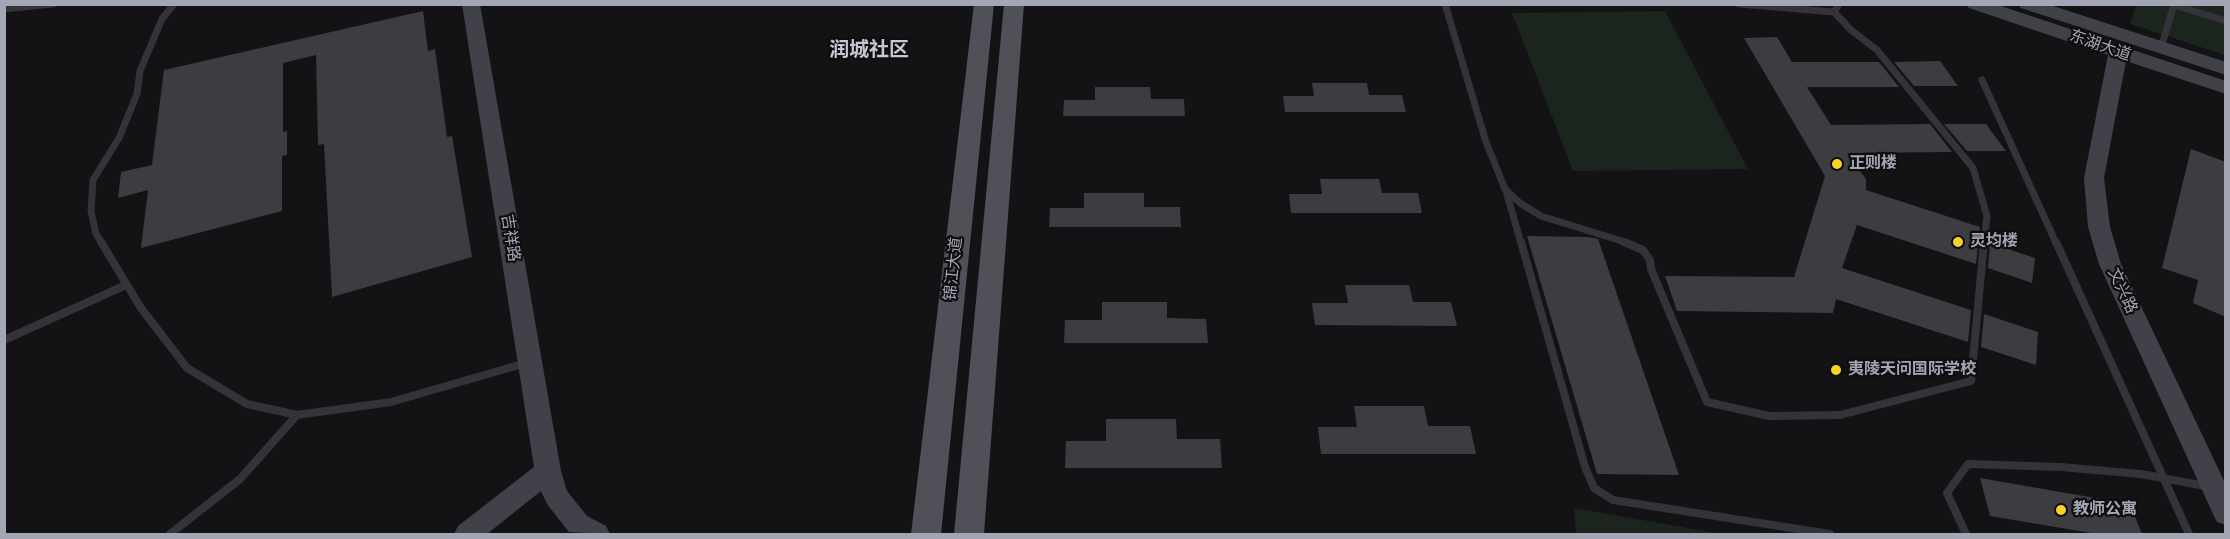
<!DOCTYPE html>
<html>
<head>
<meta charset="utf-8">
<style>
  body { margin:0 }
  #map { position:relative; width:2230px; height:539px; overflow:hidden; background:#131214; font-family:Signika,sans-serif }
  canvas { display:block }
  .frame { position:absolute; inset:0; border:6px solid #a3a6b5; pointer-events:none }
</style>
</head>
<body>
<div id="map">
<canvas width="2230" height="539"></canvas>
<div class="frame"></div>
</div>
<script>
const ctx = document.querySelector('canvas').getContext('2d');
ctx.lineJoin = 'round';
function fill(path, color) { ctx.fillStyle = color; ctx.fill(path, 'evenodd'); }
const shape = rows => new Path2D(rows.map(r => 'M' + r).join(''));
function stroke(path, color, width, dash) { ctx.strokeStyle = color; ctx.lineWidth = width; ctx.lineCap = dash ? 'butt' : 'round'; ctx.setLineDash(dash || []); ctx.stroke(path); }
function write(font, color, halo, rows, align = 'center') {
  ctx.font = font + ' Signika,"Noto Sans SC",sans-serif'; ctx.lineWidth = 4.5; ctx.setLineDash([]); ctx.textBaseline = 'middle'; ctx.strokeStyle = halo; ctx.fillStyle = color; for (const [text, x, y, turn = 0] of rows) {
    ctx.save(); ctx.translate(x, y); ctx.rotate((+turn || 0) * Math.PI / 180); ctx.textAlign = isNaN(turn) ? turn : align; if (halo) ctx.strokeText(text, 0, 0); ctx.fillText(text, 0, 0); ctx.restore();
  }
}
fill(shape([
  [2136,5,2225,5,2225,55,2130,24],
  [1665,11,1748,169,1573,171,1512,13],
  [1574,508,1722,534,1576,534]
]), '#1c241e');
fill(shape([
  [423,11,428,51,435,49,447,137,452,136,472,257,332,297,324,144,318,145,316,55,283,63,283,132,287,131,287,155,282,156,282,211,141,248,148,190,118,198,121,172,152,165,164,70],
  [1777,37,1792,62,1879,62,1899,87,1807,87,1831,125,1930,124,1952,152,1847,153,1866,179,1866,190,1980,227,1976,264,1857,225,1842,268,1971,310,1968,342,1836,299,1833,313,1677,311,1665,276,1794,277,1825,176,1744,38],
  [1940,61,1958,86,1914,86,1894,62],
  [1312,83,1367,83,1369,95,1402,95,1406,112,1285,112,1283,96,1314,96],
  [1095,87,1150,87,1151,99,1184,99,1185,116,1063,116,1064,100,1095,100],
  [1944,124,1986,124,2006,151,1967,151],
  [2191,149,2226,162,2226,317,2193,303,2198,280,2162,268],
  [1320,179,1379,179,1382,193,1418,193,1422,213,1291,213,1289,194,1322,194],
  [1084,193,1144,193,1144,207,1180,207,1181,227,1049,227,1050,208,1084,208],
  [1991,231,2007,236,2005,248,2035,258,2032,283,1988,268],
  [1527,236,1588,237,1598,239,1679,475,1597,474],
  [1345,285,1409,285,1413,302,1451,302,1457,326,1315,325,1312,303,1348,303],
  [1102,302,1167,302,1167,318,1206,319,1208,343,1064,343,1065,320,1102,320],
  [1984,314,2038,332,2036,365,1981,347],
  [1354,406,1424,406,1428,426,1470,426,1476,454,1321,454,1318,427,1357,427],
  [1106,419,1176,419,1177,439,1220,439,1222,468,1065,468,1066,441,1106,441],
  [1980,478,2130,504,2142,534,2097,534,1990,516]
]), '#3c3c41');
stroke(shape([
  [1445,4,1486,142,1505,189,1520,203,1541,216,1628,243],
  [1739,4,1834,12,1839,4],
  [2174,5,2226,21],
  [4,9,53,4],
  [1834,12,1851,30,1877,50,1973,168,1987,216,1984,243],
  [2161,48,2174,4],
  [1982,80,2056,243],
  [1506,191,1521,243],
  [102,243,96,234,91,211,93,180,119,138,137,94,140,71,162,19,174,4]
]), '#333339', 7);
stroke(shape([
  [101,242,141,308,187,368,247,404,297,415,391,402,526,363],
  [1521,242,1585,467,1594,488,1613,500,1830,534],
  [1624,242,1643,250,1650,260,1651,269,1707,402,1769,416,1840,415,1971,381,1984,242],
  [2056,242,2189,534],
  [4,340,126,285],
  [170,534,240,479,297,415],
  [1966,534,1947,493,1968,464,2061,467,2141,474,2210,487]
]), '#333339', 8);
fill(shape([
  [462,4,480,4,561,471,567,491,587,516,606,526,610,534,569,532,547,504,541,491,487,534,454,534,458,526,534,467,462,4],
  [1966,4,1995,4,2226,81,2226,94,2126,61,2104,178,2110,227,2121,264,2226,485,2226,525,2217,522,2213,514,2099,264,2088,227,2084,178,2108,55,1969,8,1966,4],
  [2018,4,2047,4,2226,62,2226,75,2021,8,2018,4]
]), '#414249');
fill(shape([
  [974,4,994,4,941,534,911,534,974,4],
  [1004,4,1024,4,984,534,954,534,1004,4]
]), '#4f5058');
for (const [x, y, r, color] of [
  [1837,164,6,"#fad225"],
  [1958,242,6,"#fad225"],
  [1836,370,6,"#fad225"],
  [2061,510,6,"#fad225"]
]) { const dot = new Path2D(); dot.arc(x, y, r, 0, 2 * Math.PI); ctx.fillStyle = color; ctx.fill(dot); stroke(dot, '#0e0d0f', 2); }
write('16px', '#a3a6b5', '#0e0d0f', [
  ["东湖大道",2100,46,19],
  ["吉祥路",510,238,81],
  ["锦江大道",954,269,-84],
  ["文兴路",2122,291,65]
]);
write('bold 16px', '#a3a6b5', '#0e0d0f', [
  ["正则楼",1849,164],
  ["灵均楼",1970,242],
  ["夷陵天问国际学校",1848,370],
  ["教师公寓",2073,510]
], 'left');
write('bold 20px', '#c4c6d1', '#0e0d0f', [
  ["润城社区",869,51]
]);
</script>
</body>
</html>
